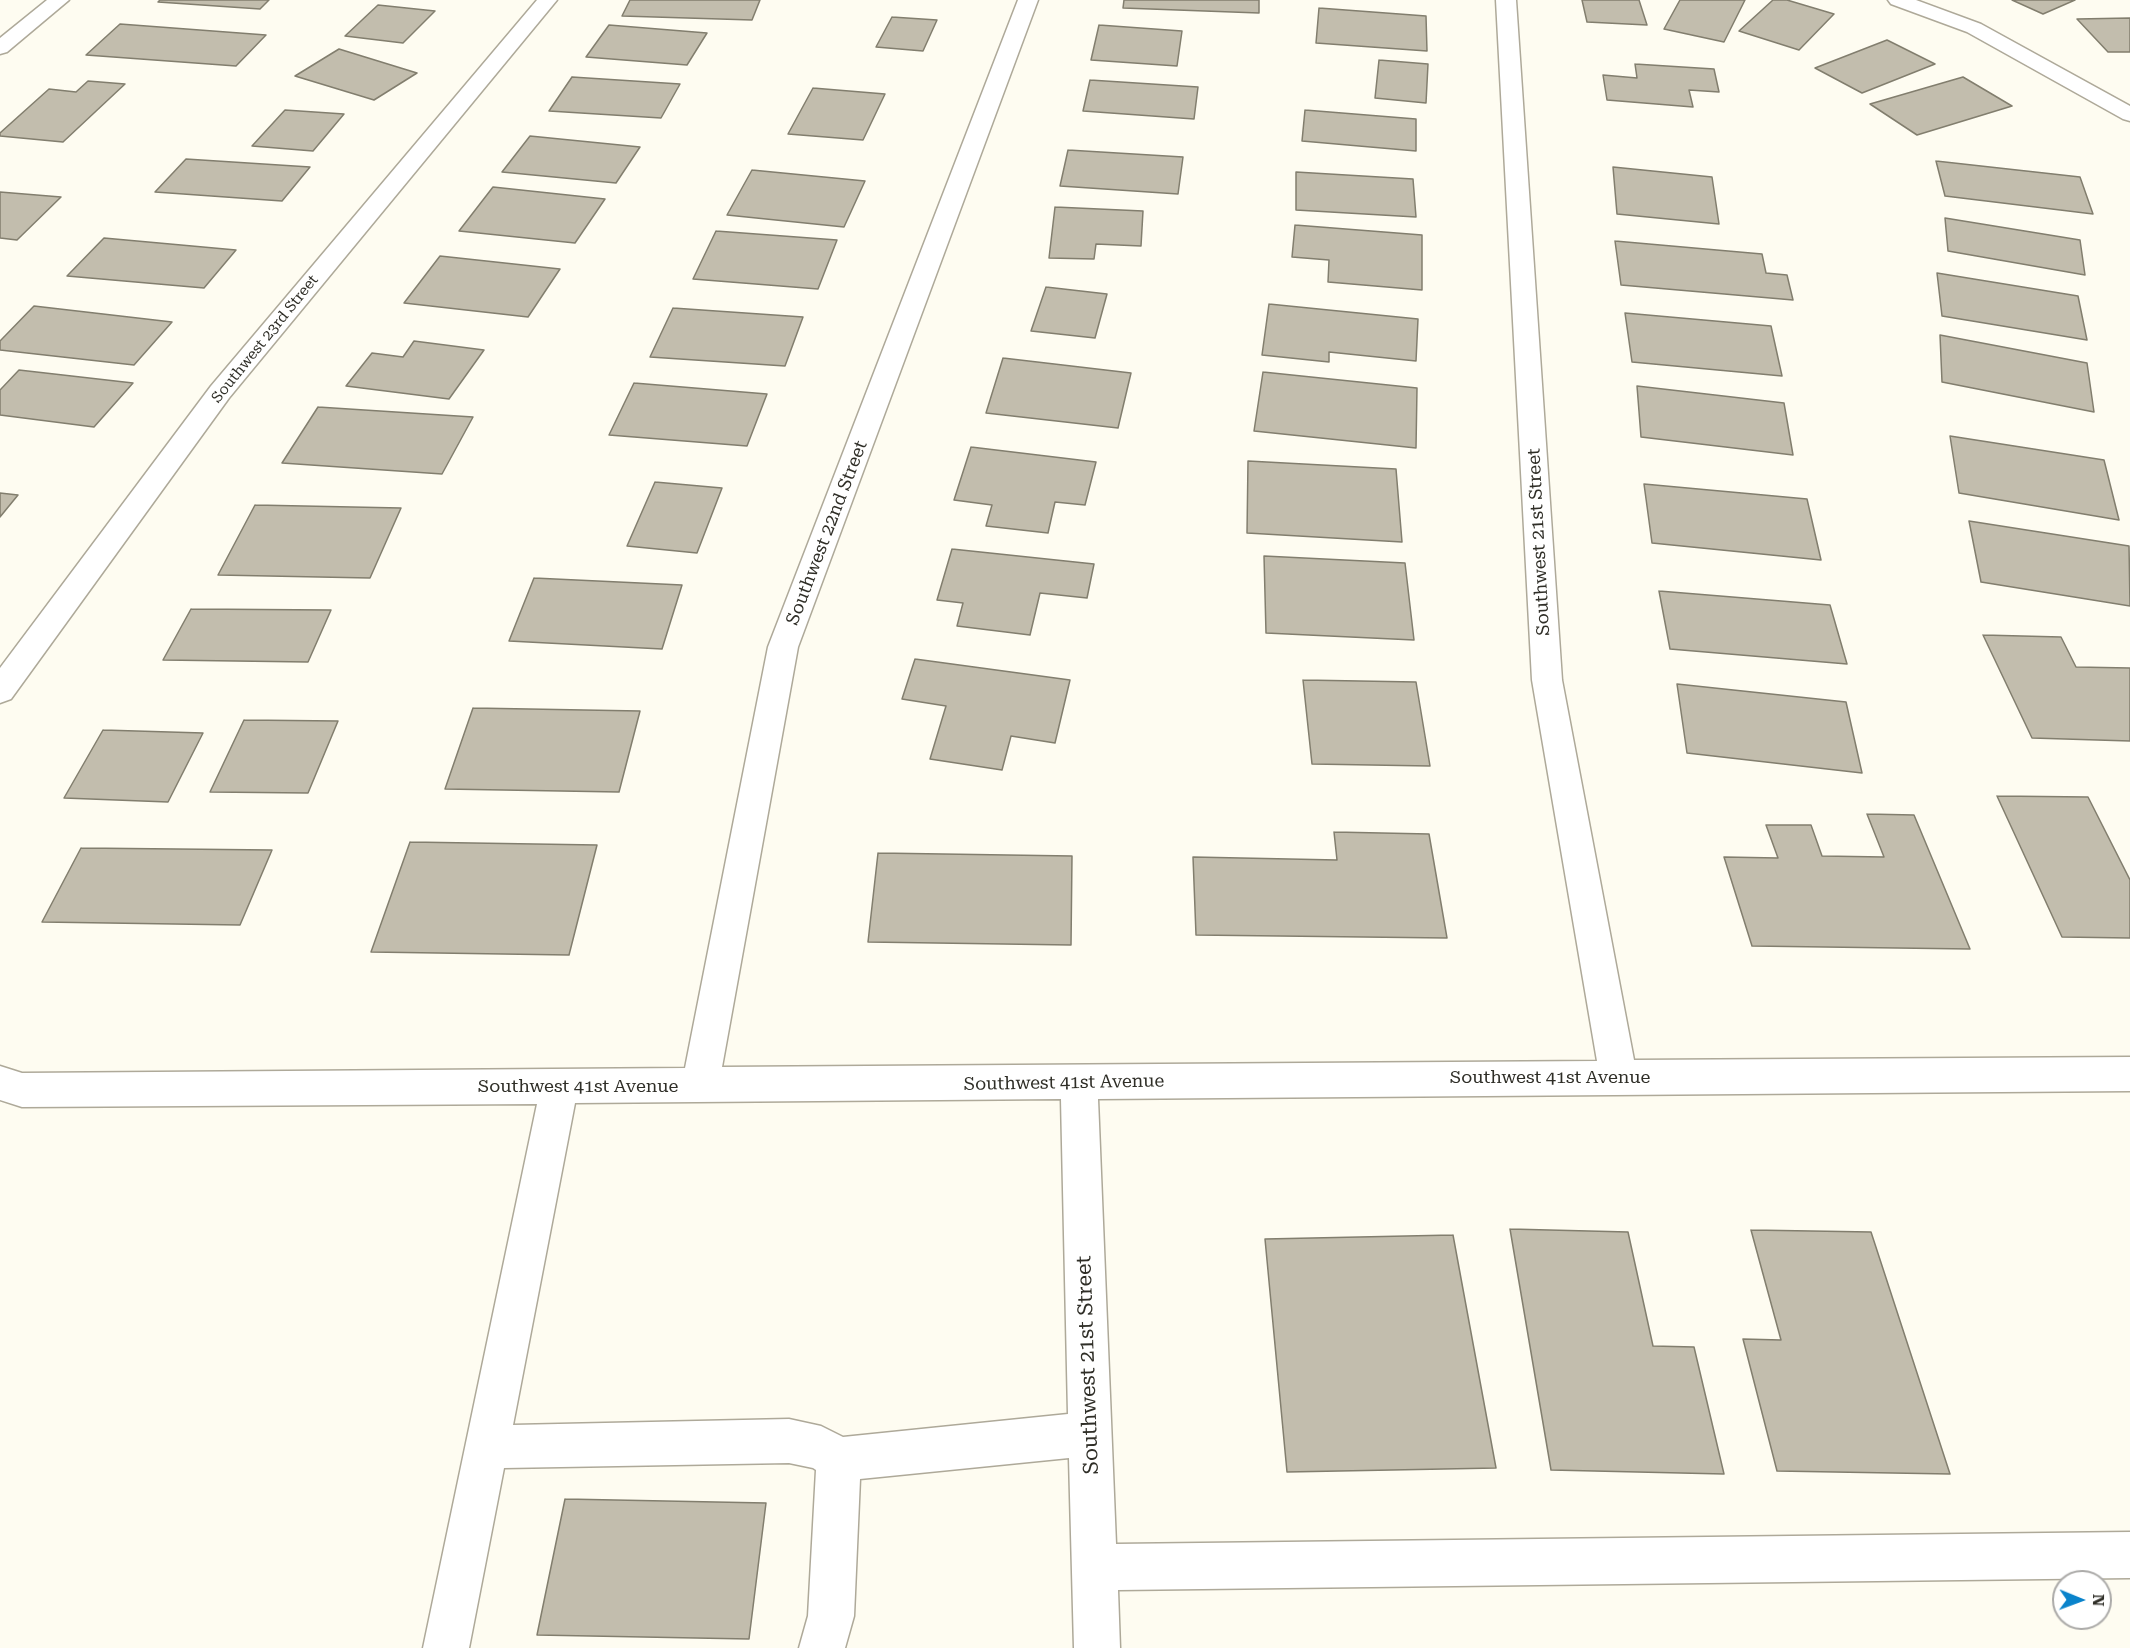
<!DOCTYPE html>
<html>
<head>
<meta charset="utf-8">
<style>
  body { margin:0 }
  #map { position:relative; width:2130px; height:1648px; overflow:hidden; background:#fefcf1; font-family:"Roboto Serif",serif }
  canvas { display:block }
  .north { position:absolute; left:2052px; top:1570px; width:60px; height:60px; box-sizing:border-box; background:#fff; border:2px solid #acaba9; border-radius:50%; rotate:91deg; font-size:16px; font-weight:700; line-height:24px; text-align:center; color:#2f2e27 }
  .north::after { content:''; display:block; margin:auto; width:21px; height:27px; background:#0a83cb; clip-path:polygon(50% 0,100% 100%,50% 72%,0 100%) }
</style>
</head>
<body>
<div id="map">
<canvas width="2130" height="1648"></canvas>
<div class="north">N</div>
</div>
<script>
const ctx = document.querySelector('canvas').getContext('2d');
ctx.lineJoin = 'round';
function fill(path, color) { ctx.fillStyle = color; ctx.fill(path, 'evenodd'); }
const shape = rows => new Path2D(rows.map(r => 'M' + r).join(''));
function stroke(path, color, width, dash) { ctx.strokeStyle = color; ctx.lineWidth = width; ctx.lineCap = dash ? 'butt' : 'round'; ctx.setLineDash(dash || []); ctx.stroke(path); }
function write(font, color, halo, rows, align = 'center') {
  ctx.font = font + ' "Roboto Serif",serif'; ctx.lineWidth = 4.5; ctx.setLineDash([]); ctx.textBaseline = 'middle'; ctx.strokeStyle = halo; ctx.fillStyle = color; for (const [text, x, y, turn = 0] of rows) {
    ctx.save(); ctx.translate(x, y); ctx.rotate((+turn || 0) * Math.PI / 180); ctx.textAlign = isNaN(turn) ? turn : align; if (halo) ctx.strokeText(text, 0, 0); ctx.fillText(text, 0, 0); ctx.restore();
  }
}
const building = shape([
  [160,0,269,0,260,9,158,2,160,0],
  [630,0,760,0,752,20,622,16,630,0],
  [1124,0,1259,0,1259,13,1123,8,1124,0],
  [1582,0,1639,0,1647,25,1587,22,1582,0],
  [1680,0,1745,0,1724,42,1664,29,1680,0],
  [1773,0,1787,0,1834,14,1799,50,1739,31,1773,0],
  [2012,0,2075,0,2043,14,2012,0],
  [378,5,435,11,403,43,345,36,378,5],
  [1319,8,1426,16,1427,51,1316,43,1319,8],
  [892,17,937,20,923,51,876,47,892,17],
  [2130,18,2130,52,2108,52,2077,19,2130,18],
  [120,24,266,35,236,66,86,55,120,24],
  [609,25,707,33,687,65,586,57,609,25],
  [1099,25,1182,31,1177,66,1091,60,1099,25],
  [1887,40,1935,64,1862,93,1815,68,1887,40],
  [339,49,417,73,374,100,295,76,339,49],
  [1379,60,1428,64,1426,103,1375,98,1379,60],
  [1635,64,1714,69,1719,92,1689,90,1693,107,1607,100,1603,75,1637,78,1635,64],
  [572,77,680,84,661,118,549,111,572,77],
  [1963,77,2012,106,1917,135,1870,104,1963,77],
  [1090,80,1198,87,1194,119,1083,111,1090,80],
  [88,81,125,84,63,142,0,136,0,133,49,89,76,92,88,81],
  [813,88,885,94,863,140,788,134,813,88],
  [285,110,344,114,313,151,252,146,285,110],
  [1305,110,1416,119,1416,151,1302,141,1305,110],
  [530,136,640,147,616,183,502,172,530,136],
  [1068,150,1183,157,1178,194,1060,186,1068,150],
  [186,159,310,167,282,201,155,192,186,159],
  [1936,161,2080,177,2093,214,1945,196,1936,161],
  [1613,167,1712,177,1719,224,1617,214,1613,167],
  [752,170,865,181,844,227,727,215,752,170],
  [1296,172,1413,179,1416,217,1296,210,1296,172],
  [493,187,605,199,575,243,459,231,493,187],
  [0,192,61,197,17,240,0,238,0,192],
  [1055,207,1143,211,1141,246,1096,244,1094,259,1049,258,1055,207],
  [1945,218,2080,240,2085,275,1948,251,1945,218],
  [1295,225,1422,235,1422,290,1328,282,1329,260,1292,257,1295,225],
  [716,231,837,240,818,289,693,279,716,231],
  [104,238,236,250,204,288,67,276,104,238],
  [1615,241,1762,254,1766,273,1787,275,1793,300,1621,285,1615,241],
  [440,256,560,269,528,317,404,303,440,256],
  [1937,273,2078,296,2087,340,1942,316,1937,273],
  [1046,287,1107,294,1095,338,1031,331,1046,287],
  [1269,304,1418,319,1416,361,1329,352,1329,362,1262,355,1269,304],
  [34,306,172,322,134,365,0,350,0,341,34,306],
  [673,308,803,317,785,366,650,357,673,308],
  [1625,313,1771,326,1782,376,1632,362,1625,313],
  [1940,335,2087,363,2094,412,1942,382,1940,335],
  [414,341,484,350,449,399,346,386,372,353,403,357,414,341],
  [1003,358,1131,373,1118,428,986,413,1003,358],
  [19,370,133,383,94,427,0,415,0,390,19,370],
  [1263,372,1417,388,1416,448,1254,431,1263,372],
  [634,383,767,394,747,446,609,435,634,383],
  [1637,386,1784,403,1793,455,1641,437,1637,386],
  [318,407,473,417,442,474,282,463,318,407],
  [1950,436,2104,460,2119,520,1959,493,1950,436],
  [971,447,1096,462,1085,505,1055,502,1048,533,986,526,992,505,954,500,971,447],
  [1248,461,1396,469,1402,542,1247,533,1248,461],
  [655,482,722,488,697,553,627,546,655,482],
  [1644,484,1807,499,1821,560,1652,543,1644,484],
  [0,493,18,495,0,517,0,493],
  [255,505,401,508,370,578,218,575,255,505],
  [1969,521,2129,546,2130,606,1981,582,1969,521],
  [952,549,1094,564,1087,598,1040,593,1030,635,957,626,963,603,937,600,952,549],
  [1264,556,1405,563,1414,640,1266,633,1264,556],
  [534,578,682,585,662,649,509,641,534,578],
  [1659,591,1830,605,1847,664,1670,649,1659,591],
  [191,609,331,610,308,662,163,660,191,609],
  [1983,635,2061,637,2076,667,2130,668,2130,741,2032,738,1983,635],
  [915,659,1070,680,1055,743,1011,736,1002,770,930,759,946,706,902,699,915,659],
  [1303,680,1416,682,1430,766,1312,764,1303,680],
  [1677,684,1846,702,1862,773,1687,753,1677,684],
  [473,708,640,711,619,792,445,789,473,708],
  [244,720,338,721,308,793,210,792,244,720],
  [103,730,203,733,168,802,64,798,103,730],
  [1997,796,2088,797,2130,880,2130,938,2062,937,1997,796],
  [1867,814,1914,815,1970,949,1752,946,1724,857,1778,858,1766,825,1811,825,1822,856,1884,857,1867,814],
  [1334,832,1429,834,1447,938,1196,935,1193,857,1337,860,1334,832],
  [410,842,597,845,569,955,371,952,410,842],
  [81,848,272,850,240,925,42,922,81,848],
  [878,853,1072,856,1071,945,868,942,878,853],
  [1510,1229,1628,1232,1653,1346,1694,1347,1724,1474,1551,1470,1510,1229],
  [1751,1230,1871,1232,1950,1474,1777,1471,1743,1339,1781,1340,1751,1230],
  [1453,1235,1496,1468,1287,1472,1265,1239,1453,1235],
  [565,1499,766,1503,749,1639,537,1635,565,1499]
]);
fill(building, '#c2bdad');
stroke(building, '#827e6e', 1.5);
const minor = shape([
  [47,0,69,0,7,52,0,54,0,38,47,0],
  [537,0,557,0,229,398,11,699,0,703,0,668,211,386,537,0],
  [1018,0,1038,0,798,647,722,1067,1597,1061,1532,680,1496,0,1516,0,1562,680,1634,1060,2130,1057,2130,1091,1098,1099,1116,1544,2130,1532,2130,1578,1118,1590,1120,1648,1074,1648,1069,1458,860,1479,854,1616,845,1648,799,1648,808,1616,816,1470,813,1468,789,1463,504,1468,469,1648,423,1648,537,1104,22,1107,0,1100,0,1066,22,1073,685,1068,768,647,1018,0],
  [1061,1099,1068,1414,843,1437,821,1426,789,1419,513,1425,575,1103,1061,1099],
  [1888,0,1916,0,1981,24,2130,106,2130,121,2123,119,1967,32,1891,4,1888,0]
]);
stroke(minor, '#aea999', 3);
fill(minor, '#fff');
write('15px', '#2f2e27', '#fff', [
  ["Southwest 23rd Street",265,339,-51]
]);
write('18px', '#2f2e27', '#fff', [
  ["Southwest 22nd Street",827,533,-69],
  ["Southwest 21st Street",1539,542,-93],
  ["Southwest 41st Avenue",1550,1078],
  ["Southwest 41st Avenue",1064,1083,-1],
  ["Southwest 41st Avenue",578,1087]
]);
write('21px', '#2f2e27', '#fff', [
  ["Southwest 21st Street",1088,1365,-92]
]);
</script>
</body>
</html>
